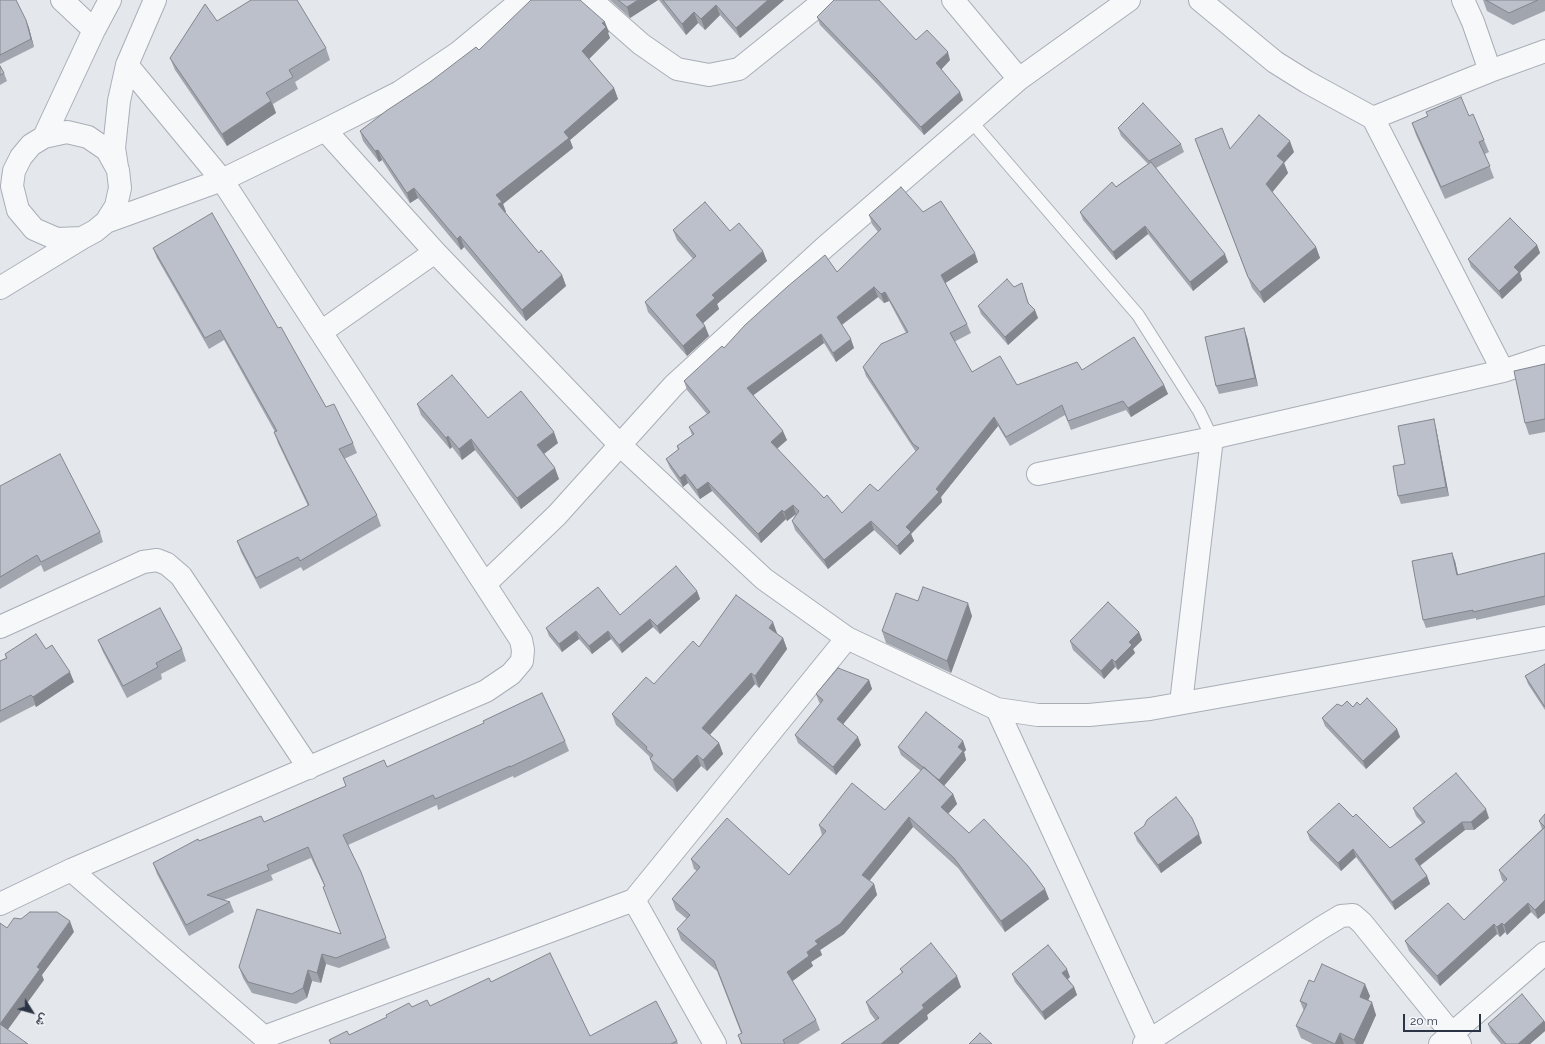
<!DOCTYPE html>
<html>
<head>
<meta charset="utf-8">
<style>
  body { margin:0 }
  #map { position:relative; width:1545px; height:1044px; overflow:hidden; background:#e4e7ec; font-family:Raleway,Vazirmatn,sans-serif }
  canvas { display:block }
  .north { position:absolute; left:12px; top:992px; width:40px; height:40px; -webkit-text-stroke:3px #f4f6f9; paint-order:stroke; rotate:127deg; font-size:11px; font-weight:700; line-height:16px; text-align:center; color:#2b3445 }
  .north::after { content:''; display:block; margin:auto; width:14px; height:18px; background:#2b3445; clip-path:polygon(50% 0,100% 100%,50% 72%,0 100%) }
  .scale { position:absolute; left:1403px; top:1014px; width:78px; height:18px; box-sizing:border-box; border:2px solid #2b3445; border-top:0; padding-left:5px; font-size:12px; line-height:14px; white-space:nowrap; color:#2b3445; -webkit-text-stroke:3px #f4f6f9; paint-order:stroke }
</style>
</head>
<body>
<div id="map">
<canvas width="1545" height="1044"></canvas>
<div class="north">ش</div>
<div class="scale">20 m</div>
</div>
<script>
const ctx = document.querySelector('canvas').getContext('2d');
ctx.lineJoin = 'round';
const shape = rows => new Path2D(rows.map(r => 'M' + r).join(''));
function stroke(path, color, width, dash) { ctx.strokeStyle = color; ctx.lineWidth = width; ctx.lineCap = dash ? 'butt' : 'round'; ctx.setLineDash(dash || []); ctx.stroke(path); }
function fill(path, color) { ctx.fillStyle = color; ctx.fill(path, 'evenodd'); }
const lane = shape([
  [971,121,1138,315,1199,411,1212,438]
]);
const street = shape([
  [62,0,94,30],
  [591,0,641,44,677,69,709,75,739,69,825,0],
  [953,0,1019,79],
  [1200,0,1275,62,1307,82,1373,118,1503,371],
  [1463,0,1473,22,1490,71],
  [1373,118,1490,71,1545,51],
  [325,130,435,252,620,445,764,579,847,638,997,709,1038,715,1089,715,1150,709,1545,638],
  [44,137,94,30,110,0],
  [117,167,114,148,119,101,127,65,155,0],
  [106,222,222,180,325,130,400,92,458,53,522,0],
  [0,288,82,238,95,231,106,222,116,206,120,188,118,170,107,150,88,137,67,132,44,137,31,145,21,157,14,171,12,186,18,210,34,229,57,239,82,238],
  [321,332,435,252],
  [1038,474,1212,438,1503,371,1545,357],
  [485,584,557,515,674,385,825,247,971,121,1019,79,1129,0],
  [0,627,143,562,157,560,167,564,181,576,309,768],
  [1181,703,1212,438],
  [997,709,1151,1044],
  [71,870,264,1037,634,900,847,638],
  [634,900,715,1044],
  [0,904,71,870,486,691,511,674,522,661,523,650,521,640,222,180,127,65],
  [1144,1044,1321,928,1341,916,1353,915,1362,923,1460,1044],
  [1440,1044,1545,953]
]);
stroke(lane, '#a9aeb7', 14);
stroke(street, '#a9aeb7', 24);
stroke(lane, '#f7f8fa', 12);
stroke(street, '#f7f8fa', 22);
fill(shape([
  [0,0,26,20,29,28,34,47,0,64],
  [610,0,658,0,630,18],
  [659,0,784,0,740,38,720,15,705,30,698,23,686,35],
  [1483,0,1545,0,1545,11,1513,25,1487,11],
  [817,17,916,40,950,60,941,69,963,100,924,135,879,86,820,25],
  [217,21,326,48,330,60,295,82,298,89,273,104,276,113,227,146,175,70,170,58],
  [609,32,608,33,610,38,589,59,614,88,618,99,570,140,573,148,503,204,506,212,505,212,539,253,562,275,566,286,526,321,464,247,461,250,418,198,410,203,382,160,379,162,363,141,360,131,430,83,430,82,479,50],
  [0,66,4,73,7,81,0,85],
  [1428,116,1469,116,1484,140,1489,152,1485,154,1494,178,1445,199,1416,135,1412,123],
  [1118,128,1181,144,1184,152,1156,168,1228,262,1193,291,1148,234,1116,260,1083,220,1080,212,1148,164,1121,136],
  [1230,149,1294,152,1284,163,1288,173,1272,192,1316,247,1320,258,1264,303,1252,288,1199,150],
  [923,212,978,262,945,283,967,324,971,333,954,342,972,372,1017,385,1082,370,1164,385,1168,394,1131,417,1126,410,1071,430,1065,415,1010,446,998,426,941,497,942,502,911,534,914,541,900,555,874,530,828,569,795,530,792,521,796,514,787,521,786,519,761,543,712,491,700,499,688,483,683,487,670,468,666,459,678,450,677,446,692,435,689,427,707,414,687,390,684,381,724,348,837,272,878,232,872,224,869,215],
  [878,297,884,303,889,301,906,333,863,367,866,376,916,452,878,491,842,513,824,498,777,449,787,440,753,395,824,343,836,362,854,348,842,325],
  [673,230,730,231,767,261,717,304,719,309,703,323,705,326,709,336,687,356,648,312,645,302,693,259,677,240],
  [1537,245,1540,253,1520,273,1522,280,1502,299,1471,267,1468,259],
  [153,248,278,328,326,407,353,443,357,453,344,459,377,515,381,526,303,571,301,567,260,589,241,552,237,541,308,506,278,443,274,432,275,432,224,340,209,349,157,258],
  [1022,283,1029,304,1038,318,1008,345,981,314,978,306],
  [1247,337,1258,386,1219,394,1216,386],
  [1545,364,1545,432,1529,435,1525,423],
  [417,404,488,418,558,443,544,454,559,479,521,509,475,450,462,460,452,447,450,449,421,415],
  [1436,428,1449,496,1401,504,1398,496,1405,464],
  [0,486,100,532,103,542,44,572,41,565,0,589],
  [1545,553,1545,605,1476,620,1476,618,1426,628,1423,620,1455,561,1458,575],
  [697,591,700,599,660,634,653,627,622,653,611,639,592,654,579,639,562,652,549,636,546,628,620,615],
  [918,601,972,616,951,673,886,643,882,631],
  [1139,632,1142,640,1133,649,1135,653,1118,670,1115,667,1104,679,1073,650,1070,641],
  [777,633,777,634,783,638,787,649,759,688,755,684,710,735,719,743,723,754,707,771,701,766,677,792,654,770,649,756,616,725,612,714,654,684,699,647],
  [98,640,182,649,186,661,161,674,162,679,127,698,103,652],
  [46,649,74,682,36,707,35,705,0,723,0,661,6,658,5,654],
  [1545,664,1545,710,1528,684,1525,676],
  [869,680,872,689,843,724,861,745,836,775,798,743,795,735,821,704,819,702,816,694],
  [1360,705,1397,729,1400,737,1366,769,1325,726,1322,718,1342,706,1353,707],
  [565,741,569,751,514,778,513,776,438,810,437,805,348,845,390,948,339,968,326,964,321,983,312,981,307,998,296,1004,252,993,243,978,239,967,341,934,325,887,311,858,271,875,273,880,224,900,230,902,234,912,189,936,157,874,153,863,199,841,264,822,346,786,343,778,387,767],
  [963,741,966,750,964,752,966,760,944,786,953,794,957,804,948,814,969,833,1049,899,1005,932,958,868,913,827,869,881,874,884,877,895,844,934,820,950,822,955,811,962,813,966,792,981,816,1020,820,1030,798,1044,741,1044,738,1035,741,1033,717,971,681,940,677,929,687,919,676,910,672,899,697,871,694,869,691,859,789,875,822,835,819,825,885,810,921,771,901,755,898,747],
  [1413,808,1489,818,1474,830,1465,830,1420,866,1427,876,1430,884,1395,910,1356,857,1341,871,1310,840,1307,832,1353,817,1390,848,1422,823,1416,816],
  [1545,814,1538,919,1531,912,1507,935,1505,932,1500,937,1497,934,1440,986,1409,951,1405,941,1464,920,1504,882,1502,880,1499,870,1542,829,1539,821],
  [1134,833,1202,843,1161,873,1137,841],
  [900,969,961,987,927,1015,928,1019,898,1044,841,1044,876,1021,870,1013,866,1002,902,973],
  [1012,974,1070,977,1068,979,1074,987,1077,995,1045,1020,1015,982],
  [491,982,590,1036,677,1041,678,1044,331,1044,329,1040,349,1035,412,1007,430,1006],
  [1314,982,1370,996,1368,1001,1376,1015,1363,1044,1313,1044,1301,1038,1296,1026,1304,1011,1300,1001],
  [1544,1021,1545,1022,1545,1031,1530,1044,1501,1044,1491,1032,1488,1024]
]), '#a1a5ae');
fill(shape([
  [638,0,658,0,630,18,627,7],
  [768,0,784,0,740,38,736,28],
  [716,5,720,15,705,30,701,19],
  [694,12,698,23,686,35,682,24],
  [26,20,29,28,34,47,31,39],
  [605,22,609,32,608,33,610,38,586,62,582,51,602,23],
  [948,52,950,60,939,72,936,63],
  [614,88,618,99,570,140,573,148,503,204,506,212,502,215,498,204,496,195,564,132],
  [960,92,963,100,924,135,921,127],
  [271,101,276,113,227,146,222,134],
  [1290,141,1294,152,1284,163,1288,173,1270,195,1266,184,1277,156],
  [378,150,382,160,379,162,375,151],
  [414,188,418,198,410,203,407,193],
  [1145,226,1148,234,1116,260,1113,252],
  [460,236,464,247,461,250,457,239],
  [1537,245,1540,253,1520,273,1522,280,1502,299,1499,291,1514,267],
  [1316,247,1320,258,1264,303,1260,292],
  [763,251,767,261,717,304,719,309,700,326,696,315,712,295],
  [975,253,978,262,944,284,941,275],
  [1225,254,1228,262,1193,291,1190,282],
  [562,275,566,286,526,321,522,310],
  [874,287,878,297,840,326,837,317],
  [885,292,889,301,884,303,881,294],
  [1035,310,1038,318,1008,345,1005,337],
  [705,326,709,336,687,356,683,346],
  [1244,328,1247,337,1258,386,1255,378],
  [821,334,824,343,751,397,747,388],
  [851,339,854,348,836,362,833,353],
  [1164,385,1168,394,1131,417,1128,408],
  [994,417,998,426,941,497,942,502,911,534,914,541,900,555,897,546,906,527],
  [1434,419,1436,428,1449,496,1446,487],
  [783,431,787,440,774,451,771,442],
  [554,432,558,443,541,456,537,445],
  [448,436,452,447,450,449,446,438],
  [471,439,475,450,462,460,459,449],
  [555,468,559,479,521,509,517,498],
  [685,474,688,483,683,487,680,478],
  [708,482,712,491,700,499,697,490],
  [793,505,796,514,787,521,784,512],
  [782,510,786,519,761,543,758,534],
  [871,521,874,530,828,569,824,560],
  [1452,553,1455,561,1460,584,1457,575],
  [697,591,700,599,660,634,657,626],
  [968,603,972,616,951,673,947,661],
  [650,619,653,627,622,653,619,645],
  [773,622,777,633,773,639,769,628],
  [576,631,579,639,562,652,559,644],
  [608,631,611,639,592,654,589,646],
  [1139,632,1142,640,1133,649,1135,653,1118,670,1115,662,1129,642],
  [783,638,787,649,759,688,755,676],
  [1112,659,1115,667,1104,679,1101,671],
  [70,672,74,682,36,707,33,697],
  [751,673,755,684,706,739,702,728],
  [869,680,872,689,840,728,837,719],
  [1397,729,1400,737,1366,769,1363,761],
  [858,737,861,745,836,775,833,767],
  [963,741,966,750,964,752,966,760,942,788,939,780,958,747],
  [719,743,723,754,707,771,703,760],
  [697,755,701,766,677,792,673,780],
  [953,794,957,804,945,817,941,807],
  [1486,809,1489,818,1474,830,1471,822],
  [909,817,913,827,866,885,862,875],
  [1462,822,1465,830,1418,867,1415,859],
  [1199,834,1202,843,1161,873,1158,865],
  [1353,849,1356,857,1341,871,1338,863],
  [1427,876,1430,884,1395,910,1392,902],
  [874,884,877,895,844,934,820,950,822,955,811,962,813,966,790,983,787,972,807,952,815,941],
  [1045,889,1049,899,1005,932,1001,921],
  [1545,900,1545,913,1538,919,1535,910],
  [1528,903,1531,912,1507,935,1504,925],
  [70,921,74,932,42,975,44,980,4,1035,0,1024,37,967],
  [1502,923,1505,932,1500,937,1497,927],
  [1494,924,1497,934,1440,986,1437,976],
  [322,954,326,964,321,983,317,973],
  [1067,969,1070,977,1065,981,1062,973],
  [308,970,312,981,307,998,303,988],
  [957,976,961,987,927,1015,928,1019,898,1044,881,1044,922,1005],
  [1365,984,1370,996,1364,1009,1360,997],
  [1074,987,1077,995,1045,1020,1042,1012],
  [1372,1002,1376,1015,1363,1044,1356,1044,1354,1040],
  [1544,1021,1545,1022,1545,1031,1530,1044,1518,1044],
  [1340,1033,1344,1044,1335,1044]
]), '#83868d');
const building = shape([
  [0,0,16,0,26,20,31,39,0,55,0,0],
  [251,0,297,0,326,48,289,70,293,77,266,93,271,101,222,134,170,58,205,4,217,21,251,0],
  [531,0,580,0,605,22,602,23,606,27,582,51,614,88,564,132,569,138,496,195,502,202,498,204,539,253,541,250,562,275,522,310,460,236,457,239,414,188,407,193,378,150,375,151,360,131,386,111,430,82,476,47,479,50,531,0],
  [618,0,638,0,627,7,618,0],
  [663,0,768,0,736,28,716,5,701,19,694,12,682,24,663,0],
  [834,0,879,0,916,40,927,30,948,52,936,63,960,92,921,127,876,78,817,17,834,0],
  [1486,0,1538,0,1509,13,1486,0],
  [0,66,4,73,0,75,0,66],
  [1461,97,1469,116,1473,114,1484,140,1479,142,1490,166,1441,187,1412,123,1428,116,1426,112,1461,97],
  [1143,103,1181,144,1149,161,1118,128,1143,103],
  [1259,115,1290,141,1277,156,1284,162,1266,184,1316,247,1260,292,1248,277,1195,139,1222,128,1230,149,1259,115],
  [1151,162,1225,254,1190,282,1145,226,1113,252,1080,212,1112,182,1116,187,1151,162],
  [901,187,923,212,941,201,975,253,941,275,967,324,950,333,972,372,1000,356,1017,385,1077,362,1082,370,1134,337,1164,385,1128,408,1123,401,1068,421,1062,405,1006,437,994,417,936,489,939,492,906,527,911,532,897,546,871,521,824,560,792,521,799,511,793,505,784,512,782,510,758,534,708,482,697,490,685,474,680,478,666,459,679,449,677,446,694,434,689,427,710,412,684,381,722,346,724,348,745,325,787,287,825,255,837,272,881,229,869,215,901,187],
  [874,287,881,294,885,292,908,332,881,344,863,367,913,444,919,448,878,491,870,484,842,513,827,495,824,498,771,442,783,431,747,388,821,334,833,353,851,339,837,317,874,287],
  [705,202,730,231,739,223,763,251,712,295,715,298,696,315,705,326,683,346,645,302,696,256,673,230,705,202],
  [212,213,278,328,281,327,326,407,334,404,353,443,339,449,377,515,300,561,298,557,256,578,237,541,309,505,274,432,277,431,220,330,205,338,153,248,212,213],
  [1510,218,1537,245,1514,267,1519,272,1499,291,1468,259,1510,218],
  [1007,279,1014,287,1022,283,1028,303,1035,310,1005,337,978,306,1007,279],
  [1244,328,1255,378,1216,386,1205,337,1244,328],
  [1545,364,1545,419,1525,423,1514,371,1545,364],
  [452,375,488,418,521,391,554,432,537,445,555,468,517,498,471,439,459,449,448,436,446,438,417,404,452,375],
  [1434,419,1446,487,1398,496,1393,466,1405,464,1398,426,1434,419],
  [60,454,100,532,41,562,37,555,0,577,0,486,60,454],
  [1452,553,1457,575,1545,553,1545,596,1473,612,1473,610,1423,620,1412,561,1452,553],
  [676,566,697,591,657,626,650,619,619,645,608,631,589,646,576,631,559,644,546,628,598,587,620,615,676,566],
  [923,587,968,603,947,661,882,631,896,593,918,601,923,587],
  [736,595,773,622,769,628,783,638,755,676,751,673,702,728,719,743,703,760,697,755,673,780,650,759,653,755,646,749,647,747,612,714,646,677,654,684,693,641,699,647,736,595],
  [1108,602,1139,632,1129,642,1132,645,1115,662,1112,659,1101,671,1070,641,1108,602],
  [160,608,182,649,156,663,158,667,123,686,98,640,160,608],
  [36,634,46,649,52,645,70,672,33,697,31,695,0,711,0,661,7,658,5,654,36,634],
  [1545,664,1545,707,1525,676,1545,664],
  [838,668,869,680,837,719,858,737,833,767,795,735,823,700,816,694,838,668],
  [542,693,565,741,510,767,510,766,435,799,433,795,343,835,361,872,386,938,336,958,322,954,317,973,308,970,303,988,292,994,248,982,239,967,257,909,341,934,323,887,325,886,308,847,267,865,269,870,207,895,230,902,186,925,153,863,198,839,199,841,261,816,264,822,346,786,343,778,384,760,387,767,484,723,483,721,542,693],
  [1367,698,1397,729,1363,761,1322,718,1337,704,1342,706,1347,701,1353,707,1357,702,1360,705,1367,698],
  [926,712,963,741,958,747,963,751,939,780,898,747,926,712],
  [924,767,953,794,941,807,969,833,984,819,1028,866,1045,889,1001,921,954,858,909,817,862,875,874,884,840,924,815,941,818,944,807,952,809,956,787,972,816,1020,783,1040,785,1044,742,1044,738,1035,742,1033,714,961,677,929,690,915,672,899,700,867,691,859,727,818,789,875,826,831,819,825,852,783,885,810,924,767],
  [1456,773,1486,809,1471,822,1462,822,1415,859,1427,876,1392,902,1353,849,1338,863,1307,832,1339,803,1353,817,1356,814,1390,848,1425,822,1413,808,1456,773],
  [1176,797,1192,818,1199,834,1158,865,1134,833,1144,826,1147,820,1176,797],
  [1545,814,1545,900,1535,910,1528,903,1504,925,1502,923,1497,927,1494,924,1437,976,1405,941,1448,903,1464,920,1507,879,1499,870,1545,827,1539,821,1545,814],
  [30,912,57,912,70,921,37,967,40,969,0,1024,0,923,7,928,14,918,21,919,30,912],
  [931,943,957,976,922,1005,924,1008,881,1044,841,1044,879,1018,866,1002,903,972,900,969,931,943],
  [1048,945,1067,969,1062,973,1074,987,1042,1012,1012,974,1048,945],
  [550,953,590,1036,656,1001,677,1041,671,1044,331,1044,329,1040,347,1031,349,1035,387,1017,386,1015,409,1003,412,1007,427,1000,430,1006,489,978,491,982,550,953],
  [1322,964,1365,984,1360,997,1372,1002,1354,1040,1340,1033,1335,1044,1296,1026,1307,1004,1300,1001,1309,980,1314,982,1322,964],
  [1522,994,1544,1021,1518,1044,1506,1044,1488,1024,1522,994],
  [0,1024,28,1044,0,1044,0,1024],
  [980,1033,992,1044,969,1044,980,1033]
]);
fill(building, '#bbc0ca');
stroke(building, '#83868d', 1);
</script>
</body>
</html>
